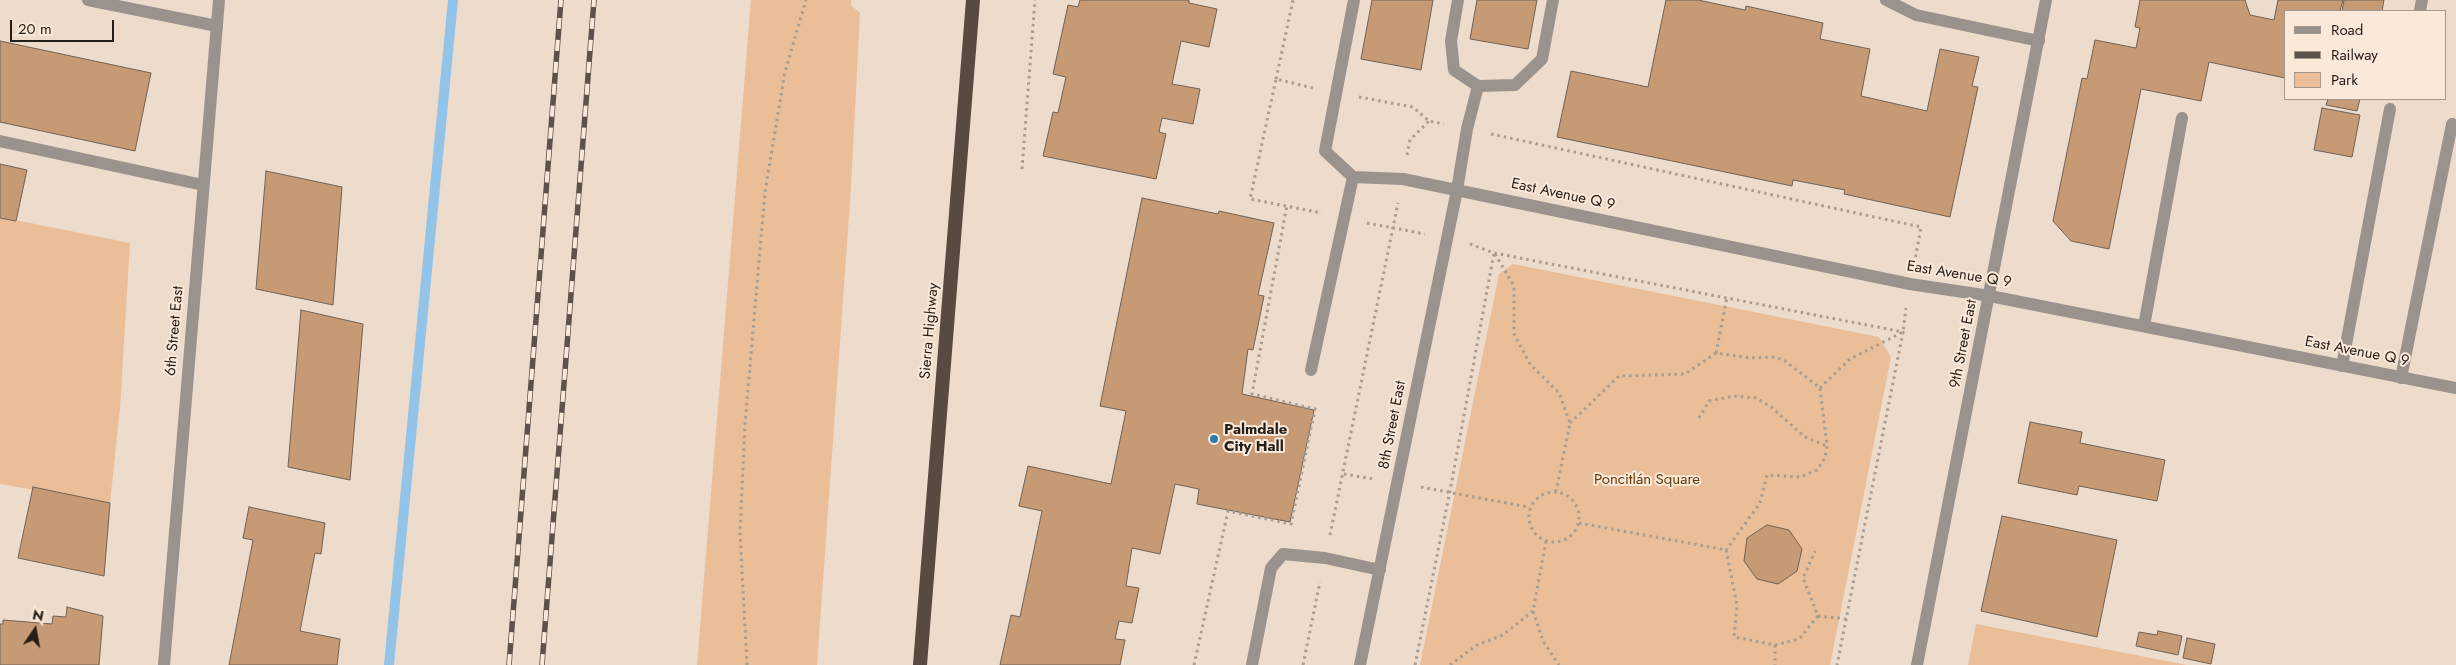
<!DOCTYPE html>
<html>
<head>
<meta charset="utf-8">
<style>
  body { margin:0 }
  #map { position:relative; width:2456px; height:665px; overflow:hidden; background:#eddbcc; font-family:Jost,sans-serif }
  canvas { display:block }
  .legend { position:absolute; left:2284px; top:10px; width:162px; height:90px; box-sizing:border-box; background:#fae8d9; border:1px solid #a4978c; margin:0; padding:6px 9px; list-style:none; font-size:15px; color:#241e19 }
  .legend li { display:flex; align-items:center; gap:10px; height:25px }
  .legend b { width:25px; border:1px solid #a4978c }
  .north { position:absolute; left:10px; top:605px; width:50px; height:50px; -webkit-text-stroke:4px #fae8d9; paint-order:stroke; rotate:12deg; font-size:14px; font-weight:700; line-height:20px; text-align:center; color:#241e19 }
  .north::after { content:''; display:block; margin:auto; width:18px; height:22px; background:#241e19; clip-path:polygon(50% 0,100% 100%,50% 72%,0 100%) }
  .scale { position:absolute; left:10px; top:20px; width:104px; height:22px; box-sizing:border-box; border:2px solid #241e19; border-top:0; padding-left:6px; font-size:15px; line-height:18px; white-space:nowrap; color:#241e19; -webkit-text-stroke:4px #fae8d9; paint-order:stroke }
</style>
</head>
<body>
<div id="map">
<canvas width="2456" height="665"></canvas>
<ul class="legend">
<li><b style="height:6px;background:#9a938d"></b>Road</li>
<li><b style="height:6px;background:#5c524b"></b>Railway</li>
<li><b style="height:14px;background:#eabe98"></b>Park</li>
</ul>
<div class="north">N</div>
<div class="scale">20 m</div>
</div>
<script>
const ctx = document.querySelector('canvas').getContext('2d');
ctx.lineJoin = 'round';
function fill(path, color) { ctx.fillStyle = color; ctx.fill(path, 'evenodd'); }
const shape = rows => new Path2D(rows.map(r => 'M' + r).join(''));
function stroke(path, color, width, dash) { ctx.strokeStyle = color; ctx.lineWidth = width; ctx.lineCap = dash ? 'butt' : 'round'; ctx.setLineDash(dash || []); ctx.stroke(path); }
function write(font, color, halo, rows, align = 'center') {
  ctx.font = font + ' Jost,sans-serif'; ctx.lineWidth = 4; ctx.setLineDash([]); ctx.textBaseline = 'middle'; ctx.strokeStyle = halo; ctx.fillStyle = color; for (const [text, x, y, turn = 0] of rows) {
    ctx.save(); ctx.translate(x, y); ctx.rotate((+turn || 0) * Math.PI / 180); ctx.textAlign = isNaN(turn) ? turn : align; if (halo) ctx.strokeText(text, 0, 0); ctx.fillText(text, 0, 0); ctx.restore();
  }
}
fill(shape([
  [751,0,851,0,851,5,860,13,851,187,817,665,697,665],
  [0,217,130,243,120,408,110,503,0,484],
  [1513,264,1879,337,1891,357,1830,665,1420,665,1499,274],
  [1976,624,2187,665,1968,665]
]), '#eabe98');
stroke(shape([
  [389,665,453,0]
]), '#91c4e8', 10);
const building = shape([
  [1080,0,1189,0,1189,3,1217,9,1209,47,1181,41,1172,84,1200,89,1193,124,1162,118,1159,132,1166,134,1156,179,1043,156,1053,112,1058,113,1066,77,1053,74,1068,5,1078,7,1080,0],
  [1372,0,1433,0,1421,70,1361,59,1372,0],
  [1477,0,1537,0,1528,49,1470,39,1477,0],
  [1666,0,1698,0,1745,10,1746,6,1823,23,1820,39,1870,49,1861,96,1927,111,1940,49,1979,57,1972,86,1978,87,1950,217,1844,194,1845,190,1793,180,1792,186,1557,137,1571,71,1648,87,1666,0],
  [2140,0,2245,0,2250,15,2274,20,2278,0,2343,0,2340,11,2285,11,2285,78,2209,62,2201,101,2141,89,2109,249,2071,241,2053,221,2082,78,2087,79,2095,40,2136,48,2140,28,2135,27,2140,0],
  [2344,0,2384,0,2382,11,2342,11,2344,0],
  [0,41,151,73,135,151,0,122,0,41],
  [2328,99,2360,99,2357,111,2326,105,2328,99],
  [2322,108,2360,115,2352,157,2314,150,2322,108],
  [0,164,27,170,16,221,0,218,0,164],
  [266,171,342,187,333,305,256,289,266,171],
  [1142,198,1218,214,1219,211,1274,223,1258,295,1264,296,1253,350,1248,349,1242,394,1314,410,1290,522,1197,504,1199,489,1175,484,1160,554,1132,548,1126,586,1139,588,1132,623,1119,621,1115,639,1125,640,1120,665,1000,665,1011,615,1020,617,1042,511,1019,506,1028,466,1111,484,1126,411,1100,406,1142,198],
  [301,310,363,324,350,480,288,467,301,310],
  [2030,422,2082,432,2080,443,2165,460,2157,501,2079,486,2077,495,2018,483,2030,422],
  [33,487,110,503,104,576,18,558,33,487],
  [249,507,325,523,321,554,315,553,300,631,340,639,337,665,229,665,253,540,243,538,249,507],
  [2002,516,2117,540,2097,637,1981,611,2002,516],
  [1767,525,1789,530,1802,549,1797,571,1778,584,1757,579,1744,561,1747,538,1767,525],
  [67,607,103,616,99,665,0,665,0,624,3,624,3,620,52,624,53,616,66,617,67,607],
  [2158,631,2182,636,2178,655,2136,646,2139,632,2157,635,2158,631],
  [2187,638,2215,644,2211,664,2183,658,2187,638]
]);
fill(building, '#c69a74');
stroke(building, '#716255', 1);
stroke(shape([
  [1276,79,1293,0],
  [1313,88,1276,79,1250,199,1322,213],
  [1359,97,1413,107,1429,121,1444,124],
  [1491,134,1921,227,1915,260],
  [1407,155,1410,140,1429,121],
  [1022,169,1035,0],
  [1367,223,1425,234],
  [1470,244,1494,253,1903,332,1837,665],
  [1495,254,1514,286,1514,334,1530,364,1559,393,1570,423,1556,491],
  [1716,353,1727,297],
  [1820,388,1850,359,1903,332,1906,308],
  [1699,418,1709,401,1734,396,1756,398,1771,407,1805,437,1827,446],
  [1570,423,1619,376,1685,374,1716,353,1750,358,1775,357,1785,361,1820,388,1827,446,1825,458,1817,470,1800,477,1767,475,1760,503,1726,550],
  [1344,474,1373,479],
  [1421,487,1528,507],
  '1529 517a25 25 0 1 1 50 0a25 25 0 1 1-50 0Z',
  [1579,523,1726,550,1737,605,1734,637,1775,645,1775,665],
  [1330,535,1398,203],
  [1546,541,1533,611,1543,641,1559,665],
  [1818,616,1847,619],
  [1775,645,1799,639,1818,616,1803,578,1815,551],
  [747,665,740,533,745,424,765,192,785,72,806,0],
  [1194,665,1228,511,1291,524,1315,409,1252,394,1287,205],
  [1303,665,1320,582],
  [1415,665,1450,491,1494,253],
  [1450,665,1477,645,1503,635,1533,611]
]), '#a99c90', 3, [2.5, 4]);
stroke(shape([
  [88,0,217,26],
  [1354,0,1325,151,1353,177,1403,179,1910,284,1990,296],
  [1458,0,1451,41,1454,70,1478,86,1515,85,1542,59,1553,0],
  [1886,0,1916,15,2039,41],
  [2420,11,2422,0],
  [0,141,203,185],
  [2144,326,2182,118],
  [2342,366,2390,109],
  [1311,370,1353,177],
  [2401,378,2452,124],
  [1252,665,1271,568,1283,554,1325,558,1380,570],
  [1360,665,1457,190,1467,129,1478,86]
]), '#9a938d', 12);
stroke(shape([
  [1990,296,2456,388],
  [1917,665,2046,0]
]), '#9a938d', 12);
stroke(shape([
  [164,665,219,0]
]), '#9a938d', 12);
stroke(shape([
  [920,665,973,0]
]), '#584a40', 14);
const rail = shape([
  [509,665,561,0],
  [542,665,594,0]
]);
stroke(rail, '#5c524b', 5.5);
stroke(rail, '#fae8d9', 4, [11]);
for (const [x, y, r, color] of [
  [1214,439,5,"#2a7cad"]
]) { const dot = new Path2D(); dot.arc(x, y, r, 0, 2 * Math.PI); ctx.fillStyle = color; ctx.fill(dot); stroke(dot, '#fae8d9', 2); }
write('15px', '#241e19', '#fae8d9', [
  ["East Avenue Q 9",1563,195,12],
  ["East Avenue Q 9",1959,275,9],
  ["6th Street East",175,331,-85],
  ["Sierra Highway",930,331,-85],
  ["9th Street East",1964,344,-79],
  ["East Avenue Q 9",2357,352,11],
  ["8th Street East",1393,425,-79]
]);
write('bold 15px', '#241e19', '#fae8d9', [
  ["Palmdale",1224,430],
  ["City Hall",1224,447]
], 'left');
write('15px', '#663c0d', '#fae8d9', [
  ["Poncitlán Square",1647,480]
]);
</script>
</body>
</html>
